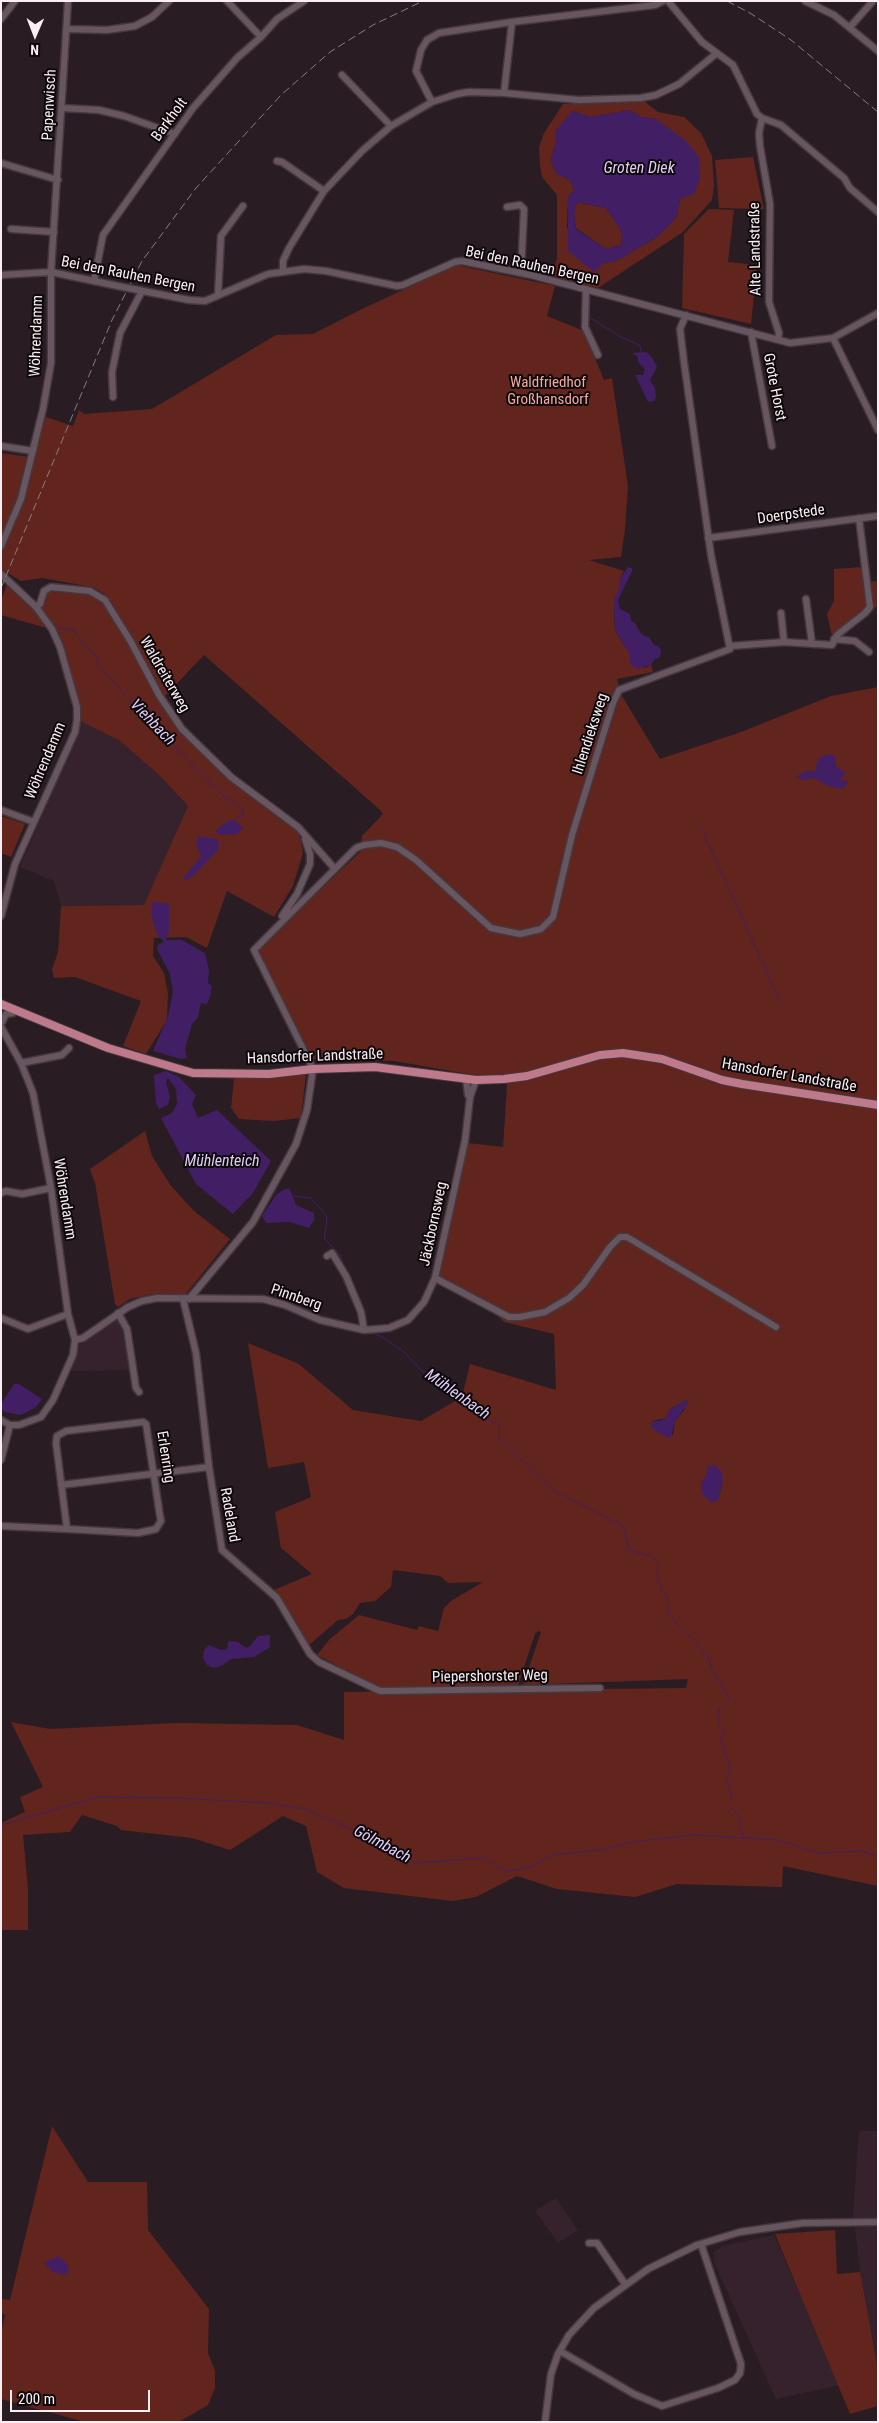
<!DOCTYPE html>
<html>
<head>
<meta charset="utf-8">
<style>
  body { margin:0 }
  #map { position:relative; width:879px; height:2423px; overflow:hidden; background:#291c23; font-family:"Roboto Condensed",sans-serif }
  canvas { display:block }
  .frame { position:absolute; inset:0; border:2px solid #f8eef3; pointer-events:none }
  .north { position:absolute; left:10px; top:10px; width:50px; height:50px; -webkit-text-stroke:4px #0e080b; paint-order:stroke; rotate:181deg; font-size:14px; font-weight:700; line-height:20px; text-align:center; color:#f8eef3 }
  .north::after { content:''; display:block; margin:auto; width:18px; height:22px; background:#f8eef3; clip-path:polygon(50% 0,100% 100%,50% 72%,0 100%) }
  .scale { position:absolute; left:10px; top:2390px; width:140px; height:22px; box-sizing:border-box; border:2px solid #f8eef3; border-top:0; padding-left:6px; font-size:15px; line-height:18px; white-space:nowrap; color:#f8eef3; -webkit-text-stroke:4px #0e080b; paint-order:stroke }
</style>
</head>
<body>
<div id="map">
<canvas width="879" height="2423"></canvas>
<div class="frame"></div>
<div class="north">N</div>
<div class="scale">200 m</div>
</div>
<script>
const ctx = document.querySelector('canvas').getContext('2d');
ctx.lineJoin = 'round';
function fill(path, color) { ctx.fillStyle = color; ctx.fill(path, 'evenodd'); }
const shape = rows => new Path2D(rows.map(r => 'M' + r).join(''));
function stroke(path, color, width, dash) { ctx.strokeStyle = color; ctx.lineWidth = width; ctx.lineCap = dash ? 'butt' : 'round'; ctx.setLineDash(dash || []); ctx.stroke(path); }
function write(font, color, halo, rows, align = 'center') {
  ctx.font = font + ' "Roboto Condensed",sans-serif'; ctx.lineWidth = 4; ctx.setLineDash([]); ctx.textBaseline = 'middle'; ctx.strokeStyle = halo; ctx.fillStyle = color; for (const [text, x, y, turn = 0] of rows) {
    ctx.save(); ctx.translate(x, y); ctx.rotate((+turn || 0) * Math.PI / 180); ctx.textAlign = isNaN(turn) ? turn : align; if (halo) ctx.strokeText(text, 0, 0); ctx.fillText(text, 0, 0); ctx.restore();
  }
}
fill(shape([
  [82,722,120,741,158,774,188,806,145,905,61,906,54,881,20,867],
  [117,1318,125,1331,130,1370,71,1371,78,1347],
  [859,2131,878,2131,878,2369,862,2287,853,2213],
  [556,2198,578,2230,558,2243,535,2211],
  [774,2235,840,2385,776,2399,713,2260,714,2252,722,2246]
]), '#35222c');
fill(shape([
  [645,102,658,112,684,117,701,133,712,156,714,186,712,200,683,232,598,288,553,276,557,258,557,195,542,177,540,165,539,147,544,133,563,104],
  [630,110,641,117,656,119,680,199,676,218,657,237,616,261,604,263,567,228,568,196,574,191,571,181,556,173,551,160,556,141,572,111,591,117],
  [753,157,764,209,719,208,715,160],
  [577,202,606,208,622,232,621,245,606,249,576,228,574,214],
  [709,209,734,210,728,262,757,265,751,324,682,308,684,234],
  [456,265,555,286,547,316,584,331,604,380,612,378,628,486,625,530,621,557,589,560,624,571,619,580,620,585,614,610,615,630,623,644,644,668,651,665,653,672,617,679,622,696,660,759,741,732,831,696,878,687,878,1886,783,1866,782,1887,677,1884,635,1897,557,1889,517,1876,476,1897,452,1901,344,1888,317,1872,306,1826,283,1816,230,1850,192,1838,121,1830,117,1826,82,1815,70,1832,23,1835,28,1888,28,1930,1,1930,1,1823,25,1812,20,1797,43,1787,11,1722,50,1729,177,1723,297,1725,344,1740,344,1692,686,1688,688,1679,523,1685,541,1632,538,1631,535,1634,518,1685,379,1688,317,1655,329,1640,359,1615,417,1630,419,1626,438,1631,444,1608,451,1601,483,1582,448,1583,440,1576,393,1570,391,1587,375,1601,360,1603,353,1614,346,1619,338,1620,309,1645,279,1595,274,1590,312,1574,281,1548,275,1512,311,1497,304,1462,268,1468,248,1343,299,1364,353,1410,421,1421,462,1397,470,1364,556,1390,554,1334,504,1322,481,1300,438,1276,468,1143,503,1147,507,1086,506,1075,474,1075,394,1061,313,1059,256,951,360,852,362,836,383,814,379,809,204,655,165,696,182,729,203,751,298,827,303,853,293,886,274,917,227,891,207,948,186,937,154,938,153,956,164,973,168,993,167,1020,146,1054,123,1046,141,1001,75,977,54,978,52,969,58,952,61,906,144,905,188,806,158,774,120,741,82,722,59,633,42,609,45,593,53,590,88,594,103,602,134,641,112,603,103,593,92,587,42,578,21,581,1,569,1,453,29,457,43,416,73,426,79,410,84,414,152,409,276,335,313,334,360,310],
  [677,1405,685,1409,675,1421,673,1435,652,1421,666,1418,670,1409],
  [706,1476,723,1481,718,1500,701,1483],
  [863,567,865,582,878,581,878,607,864,609,832,636,827,614,834,601,834,569],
  [7,585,36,613,46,628,1,615,1,600],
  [1,816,25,824,11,857,1,853],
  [306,1074,301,1118,274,1121,239,1119,231,1108,234,1078,270,1078],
  [145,1131,152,1156,171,1186,194,1211,230,1239,186,1294,152,1294,130,1299,118,1307,115,1304,95,1183,90,1169],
  [52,2126,88,2182,147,2182,148,2230,209,2309,208,2353,215,2371,215,2388,208,2405,179,2422,85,2422,1,2399,1,2333,5,2315,1,2313,1,2299,10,2300],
  [835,2230,837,2274,860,2272,878,2369,878,2406,850,2414,775,2234]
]), '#61251e');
fill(shape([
  [630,110,641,117,656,119,685,140,699,157,700,178,694,194,680,199,676,218,657,237,616,261,604,263,594,272,568,251,568,196,574,191,571,181,556,173,551,160,556,141,555,131,572,111,591,117],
  [577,202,606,208,622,232,621,245,606,249,576,229,574,214],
  [646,352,651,356,657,367,650,380,655,388,656,397,654,401,648,402,635,375,643,375,645,369,638,362,638,357,632,353],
  [628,567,632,568,632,571,618,600,620,609,630,614,631,621,635,623,640,632,644,636,649,637,654,645,658,646,661,650,660,657,654,660,651,665,637,669,632,666,629,659,630,655,615,630,614,599,619,589,619,580],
  [827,754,835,756,836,766,846,773,840,779,849,782,843,789,828,786,814,778,804,780,796,777,805,771,815,771,818,759],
  [234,820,243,827,237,834,220,835,215,831,226,822],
  [199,836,217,839,219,843,218,850,195,874,188,879,182,880,201,856,196,844],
  [153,901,169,904,169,931,166,940,182,940,205,953,209,971,208,983,212,986,210,996,207,1004,201,1003,198,1017,192,1024,185,1049,187,1058,181,1059,153,1051,168,1016,173,992,170,974,157,949,158,945,164,941,158,936,153,923,151,912],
  [166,1071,179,1077,196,1095,192,1104,198,1118,217,1110,271,1161,253,1193,233,1214,196,1184,161,1118,172,1113,177,1104,176,1089,168,1078,166,1082,170,1097,168,1105,159,1109,156,1103,154,1075],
  [285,1189,290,1189,296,1205,314,1213,314,1220,309,1228,290,1222,266,1223,262,1216,276,1195],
  [14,1384,19,1384,42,1399,36,1407,25,1413,20,1415,6,1412,1,1410,1,1404],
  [686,1400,689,1402,675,1421,671,1437,668,1438,654,1430,651,1426,652,1421,659,1421,666,1418,670,1409],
  [715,1465,721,1471,723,1481,718,1500,712,1503,702,1494,701,1483,706,1476,708,1466],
  [270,1635,270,1647,254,1657,231,1659,223,1665,214,1668,207,1665,203,1658,204,1650,209,1645,221,1650,227,1649,228,1642,231,1641,238,1642,246,1648,250,1646,258,1636],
  [56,2257,61,2258,67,2264,69,2271,64,2275,53,2272,44,2263]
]), '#421f65');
stroke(shape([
  [594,272,595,276],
  [590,298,589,317,619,336,635,343,640,346,641,352],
  [58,628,74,630,86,648,95,655,98,665,141,712,221,794,242,809,244,814,234,820],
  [702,830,719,868],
  [720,869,779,999],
  [294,1196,311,1198,326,1215,327,1221,324,1238,341,1256,343,1265],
  [371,1332,384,1338,404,1352,421,1370,454,1389,486,1418,500,1425,499,1438,553,1490,623,1526,629,1550,653,1557,658,1563,657,1574,662,1592,667,1595,668,1612,674,1621,695,1641,708,1657,713,1672,729,1697,726,1701],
  [722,1706,719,1709,719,1724,726,1733,720,1739,731,1769,727,1777,732,1800],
  [731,1807,742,1820,739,1825,744,1837],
  [1,1825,98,1797,176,1798,269,1803,305,1809,371,1838,404,1861,418,1863,483,1858,508,1872,533,1866,551,1855,602,1850,632,1842,693,1835,778,1840,819,1853,863,1851,878,1857]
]), '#421f65', 1);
const minor = shape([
  [227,1,261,37],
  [668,1,702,42,733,65,757,114,762,118,781,125,844,178,850,188,878,212],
  [805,1,834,15,878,51],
  [1,19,15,1],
  [850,27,873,1],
  [66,29,107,30,135,26,152,17,169,1],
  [342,75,391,126],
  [504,93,512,22,655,5,663,1],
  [432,102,416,71,421,50,427,40,439,33,512,22],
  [62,108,99,110,124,116,175,134],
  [762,118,759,133,760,146,770,204,769,302,779,333,778,339],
  [277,161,282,162,324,191],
  [1,163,58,180],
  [507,207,520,205,524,209,521,273],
  [11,229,54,232],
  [283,271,283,261,289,248,324,191,362,151,391,126,432,102,457,94,469,92,504,93,579,100,641,98,656,95,679,84,717,53],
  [1,275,51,272,118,286],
  [94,281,103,235,193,108,237,58,261,37,277,19,304,1],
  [586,289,585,327,598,355],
  [138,290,189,300,205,301,268,274,304,269,326,271,397,286,403,285,455,262,462,261,531,275,790,343,833,338,878,313],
  [218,295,221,236,243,206],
  [751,332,772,446],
  [833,338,878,430],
  [113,397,112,372,120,333,142,291],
  [1,446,33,451],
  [708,538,878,516],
  [1,546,21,499,43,409,51,363,51,272,68,1],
  [1,574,36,607,52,629,60,647,77,707,77,720,75,732,15,864,1,916],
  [806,599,812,644],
  [36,607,40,604,44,591,51,587,90,591,105,600,131,642,159,695,182,729,231,777,298,827,335,869],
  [781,613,784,642],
  [834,639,855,641,869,652],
  [731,646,784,642,832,645,837,635,865,613,870,607,859,518],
  [1,810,34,822],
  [282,916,297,894,310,864,310,854,305,839],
  [2,1022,6,1014,13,1013],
  [1,1027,21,1063,33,1093,51,1188,68,1314,75,1340,73,1355,53,1400,41,1417,19,1425,10,1425,1,1420],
  [21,1063,62,1055,69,1048],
  [466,1079,468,1095,470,1097],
  [1,1193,6,1191,22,1194,51,1188],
  [327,1256,332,1253,346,1276,361,1312,364,1330],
  [435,1278,509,1317,520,1317,545,1312,569,1298,583,1285,610,1247,620,1237,627,1237,776,1327],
  [183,1299,196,1353,209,1467,222,1550,277,1598,310,1654,319,1662,380,1691,600,1688],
  [189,1299,253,1222,296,1144,307,1110,313,1069,254,950,356,848,364,845,381,843,397,847,416,860,491,928,520,934,541,929,553,917,572,835,613,703,619,690,730,649,711,555,684,362,680,329,686,315],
  [118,1313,127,1329,136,1388,139,1392],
  [1,1318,28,1329,68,1314],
  [75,1340,83,1338,128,1307,142,1301,157,1298,263,1299,285,1305,320,1320,364,1330,389,1328,408,1320,424,1302,435,1278,465,1141,470,1097,476,1080],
  [1,1460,10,1425],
  [61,1485,209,1467],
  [1,1526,67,1529,138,1533,156,1529,161,1521,160,1516,146,1424,143,1422,66,1431,57,1436,56,1443,67,1529],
  [589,2243,597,2243,625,2284],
  [560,2351,634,2394,662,2406,718,2388,735,2380,740,2373,741,2364,701,2244],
  [545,2422,551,2374,558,2354,569,2335,594,2308,648,2269,697,2245,740,2232,803,2223,878,2222]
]);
const major = shape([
  [1,1004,108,1048,193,1073,269,1074,313,1069,375,1067,476,1080,504,1079,527,1076,600,1055,623,1053,662,1059,722,1080,742,1084,878,1105]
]);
stroke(minor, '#44393f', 9);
stroke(major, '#44393f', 10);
stroke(minor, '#67565f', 6);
stroke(major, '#be798a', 8);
stroke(shape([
  [727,1,750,13,791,40,878,112],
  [1,588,112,320,142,261,196,188,281,95,330,52,373,25,423,1]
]), '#897d83', 1, [8, 4]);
const minorBridge = shape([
  [118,286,138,290]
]);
stroke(minorBridge, '#44393f', 9, []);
stroke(minorBridge, '#67565f', 6);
write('15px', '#f8eef3', '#0e080b', [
  ["Papenwisch",50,105,-87],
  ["Barkholt",170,120,-54],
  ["Alte Landstraße",756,249,-91],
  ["Bei den Rauhen Bergen",532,266,12],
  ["Bei den Rauhen Bergen",128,275,11],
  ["Wöhrendamm",37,336,-88],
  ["Grote Horst",774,387,79],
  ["Doerpstede",791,515,-8],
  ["Waldreiterweg",164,675,60],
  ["Ihlendieksweg",591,734,-72],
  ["Wöhrendamm",46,761,-67],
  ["Hansdorfer Landstraße",315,1057,-2],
  ["Hansdorfer Landstraße",789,1076,10],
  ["Wöhrendamm",64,1199,81],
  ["Jäckbornsweg",434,1224,-78],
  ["Pinnberg",296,1298,19],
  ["Erlenring",165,1457,81],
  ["Radeland",229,1515,80],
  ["Piepershorster Weg",490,1677,-1]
]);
write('15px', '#f3aa9f', '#0e080b', [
  ["Waldfriedhof",548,383],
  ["Großhansdorf",548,400]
]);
write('italic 16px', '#decef7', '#0e080b', [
  ["Groten Diek",639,169],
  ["Viehbach",152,723,46],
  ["Mühlenteich",222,1162],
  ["Mühlenbach",457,1395,35],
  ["Gölmbach",382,1845,28]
]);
</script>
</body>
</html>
